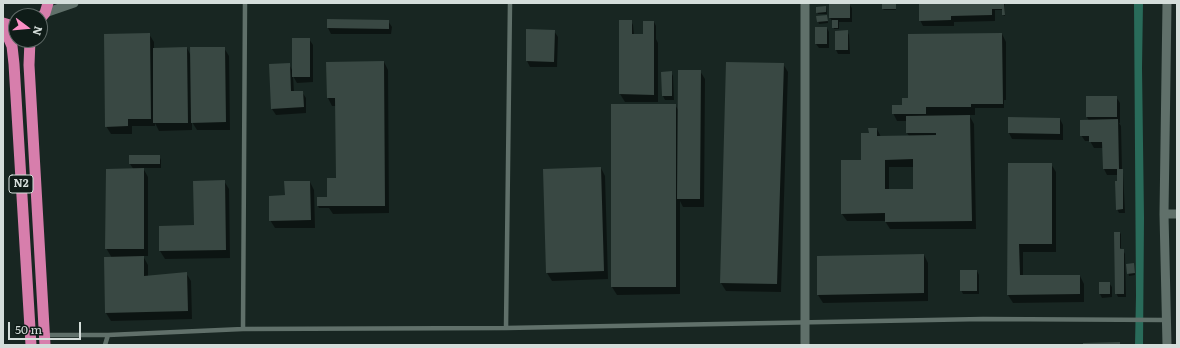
<!DOCTYPE html>
<html>
<head>
<meta charset="utf-8">
<style>
  body { margin:0 }
  #map { position:relative; width:1180px; height:348px; overflow:hidden; background:#182622; font-family:Literata,serif }
  canvas { display:block }
  .frame { position:absolute; inset:0; border:4px solid #d4ddda; pointer-events:none }
  .north { position:absolute; left:8px; top:8px; width:40px; height:40px; box-sizing:border-box; background:#0f1c18; border:1px solid #5e6966; border-radius:50%; rotate:106deg; font-size:11px; font-weight:700; line-height:16px; text-align:center; color:#d4ddda }
  .north::after { content:''; display:block; margin:auto; width:14px; height:18px; background:#fb8fc5; clip-path:polygon(50% 0,100% 100%,50% 72%,0 100%) }
  .scale { position:absolute; left:8px; top:322px; width:73px; height:18px; box-sizing:border-box; border:2px solid #d4ddda; border-top:0; padding-left:5px; font-size:12px; line-height:14px; white-space:nowrap; color:#d4ddda; -webkit-text-stroke:3px #0f1c18; paint-order:stroke }
</style>
</head>
<body>
<div id="map">
<canvas width="1180" height="348"></canvas>
<div class="frame"></div>
<div class="north">N</div>
<div class="scale">50 m</div>
</div>
<script>
const ctx = document.querySelector('canvas').getContext('2d');
ctx.lineJoin = 'round';
function fill(path, color) { ctx.fillStyle = color; ctx.fill(path, 'evenodd'); }
const shape = rows => new Path2D(rows.map(r => 'M' + r).join(''));
function stroke(path, color, width, dash) { ctx.strokeStyle = color; ctx.lineWidth = width; ctx.lineCap = dash ? 'butt' : 'round'; ctx.setLineDash(dash || []); ctx.stroke(path); }
function write(font, color, halo, rows, align = 'center') {
  ctx.font = font + ' Literata,serif'; ctx.lineWidth = 4; ctx.setLineDash([]); ctx.textBaseline = 'middle'; ctx.strokeStyle = halo; ctx.fillStyle = color; for (const [text, x, y, turn = 0] of rows) {
    ctx.save(); ctx.translate(x, y); ctx.rotate((+turn || 0) * Math.PI / 180); ctx.textAlign = isNaN(turn) ? turn : align; if (halo) ctx.strokeText(text, 0, 0); ctx.fillText(text, 0, 0); ctx.restore();
  }
}
fill(shape([
  [1134,3,1143,3,1142,68,1144,218,1143,345,1135,345,1136,296]
]), '#296b5a');
fill(shape([
  [895,3,896,10,884,10,883,9],
  [920,3,951,3,952,5,993,8,993,3,1005,3,1005,16,1003,15,1003,10,995,10,995,21,954,22,954,26,923,26,920,20],
  [849,4,852,8,852,22,839,22,839,29,834,29,833,22,830,18,830,5],
  [826,7,827,14,818,14,817,12],
  [827,16,828,23,819,24,817,17],
  [388,21,392,27,391,34,331,34,328,28],
  [620,21,631,21,633,25,634,35,644,35,654,22,656,26,656,39,658,43,658,102,625,102,620,94],
  [816,28,827,28,829,32,829,48,819,48,816,44],
  [527,30,554,31,558,37,557,67,530,67,527,61],
  [847,31,849,35,850,54,838,54,836,50],
  [149,34,154,42,154,49,187,48,191,56,224,48,229,56,230,130,197,130,192,122,192,130,159,131,155,123,155,126,132,126,132,134,111,134,106,126],
  [1002,34,1006,42,1006,100,1004,100,1004,108,975,108,975,115,969,115,974,124,976,229,890,229,885,221,847,221,842,214,862,161,870,134,877,129,881,137,909,136,907,133,907,121,897,121,893,113,903,106,909,99],
  [889,167,914,167,914,190,889,190],
  [309,39,313,45,313,82,297,83,293,76,294,92,302,92,306,98,306,113,276,115,272,109,289,64,293,72],
  [384,62,388,70,389,213,333,214,329,208,319,208,318,206,328,201,337,179,336,106,332,106,328,98,328,63],
  [783,64,788,72,781,292,726,291,721,283],
  [700,71,705,79,704,207,683,207,680,201,680,294,617,295,612,287,675,105,679,111],
  [671,72,673,76,674,100,665,100,663,96],
  [1087,97,1116,97,1120,103,1120,123,1119,123,1121,126,1122,170,1123,172,1125,213,1119,213,1117,209,1118,175,1107,175,1104,169,1103,148,1094,148,1090,141,1085,141,1081,135,1089,121,1087,117],
  [1009,118,1060,119,1063,125,1063,140,1012,139,1009,133],
  [159,156,161,160,161,168,143,168,148,177,148,256,143,256,148,265,148,277,186,273,191,281,192,319,111,321,106,313,112,258,106,248,134,170,130,164],
  [1009,164,1051,164,1056,172,1056,252,1023,252,1023,276,1080,276,1084,284,1084,302,1013,303,1008,295],
  [601,168,605,176,608,279,552,281,547,273],
  [224,181,229,189,230,258,165,259,160,251,160,227,195,226],
  [310,182,314,190,315,228,275,228,270,220,286,196],
  [1120,233,1121,234,1121,248,1115,248],
  [1123,250,1125,254,1126,297,1118,297,1116,293],
  [924,255,928,263,928,301,823,303,818,295,818,257],
  [1127,265,1134,266,1135,275,1129,276],
  [977,271,979,275,979,294,963,294,961,290],
  [1109,283,1112,287,1112,297,1102,298,1100,294]
]), '#0007');
fill(shape([
  [850,3,850,18,829,18,829,4],
  [882,3,896,3,896,9,882,9],
  [919,3,951,3,951,4,1004,3,1005,15,1002,15,1002,9,992,9,992,15,951,16,951,20,919,21],
  [826,6,826,12,816,13,816,7],
  [827,15,828,21,817,22,816,16],
  [327,19,389,20,389,29,327,28],
  [619,20,632,20,632,34,643,34,643,21,654,21,654,95,619,94],
  [832,20,838,20,838,28,832,28],
  [815,27,827,27,827,44,815,44],
  [526,29,555,30,554,62,526,61],
  [848,30,848,50,835,50,835,31],
  [150,33,151,119,128,119,128,126,105,127,104,34],
  [1002,33,1003,104,971,104,971,107,926,107,926,114,892,114,892,105,902,105,902,98,908,98,908,34],
  [292,38,310,38,310,77,292,77],
  [187,47,188,123,153,123,153,48],
  [190,47,225,47,226,122,191,123],
  [384,61,385,206,317,206,317,197,327,197,327,178,336,178,335,98,327,98,326,62],
  [726,62,784,63,777,284,720,283],
  [290,63,291,91,303,91,304,107,271,109,269,64],
  [678,70,701,70,700,199,677,199],
  [672,71,672,96,662,96,661,72],
  [1086,96,1117,96,1117,117,1086,117],
  [611,104,676,104,676,287,611,287],
  [970,115,972,221,885,222,885,213,841,214,841,160,861,160,861,133,869,133,868,128,877,128,877,136,936,135,936,133,906,133,906,116],
  [913,159,913,189,885,189,885,160],
  [1008,117,1060,118,1060,134,1008,133],
  [1118,119,1119,169,1123,169,1123,209,1116,210,1115,181,1117,181,1117,169,1103,169,1102,142,1089,142,1089,136,1080,136,1080,120],
  [129,155,160,155,160,164,129,164],
  [1008,163,1052,163,1052,244,1019,244,1020,275,1080,275,1080,294,1007,295],
  [601,167,604,271,546,273,543,169],
  [144,168,144,249,105,249,106,169],
  [225,180,226,250,159,251,159,226,194,225,193,181],
  [284,181,310,181,311,220,269,221,269,196,285,195],
  [1114,232,1120,232,1120,249,1124,249,1124,294,1115,294],
  [924,254,924,293,817,295,817,256],
  [144,256,144,276,187,272,188,311,105,313,104,257],
  [1134,263,1135,273,1127,274,1126,264],
  [960,270,977,270,977,291,960,291],
  [1099,282,1110,282,1110,294,1099,294],
  [1120,342,1120,345,1083,345,1083,343]
]), '#394843');
stroke(shape([
  [506,328,510,3],
  [243,329,245,3],
  [44,335,108,335,243,329,506,328,983,319,1166,320],
  [105,345,108,335]
]), '#60706a', 4.5);
stroke(shape([
  [805,3,805,345],
  [45,13,74,3],
  [1164,214,1177,214],
  [1167,345,1164,214,1167,3]
]), '#60706a', 9);
stroke(shape([
  [40,19,45,13,48,3],
  [3,23,16,27],
  [3,25,12,46,14,64,31,345],
  [30,40,29,65,45,345]
]), '#d77eac', 11);
for (const [x, y, w] of [
  [21,184,24]
]) { const box = new Path2D(); box.roundRect(x - w / 2, y - 9, w, 18, 3); ctx.fillStyle = '#0f1c18'; ctx.fill(box); stroke(box, '#d4ddda', 1); }
write('bold 11px', '#d4ddda', null, [
  ["N2",21,184]
]);
</script>
</body>
</html>
